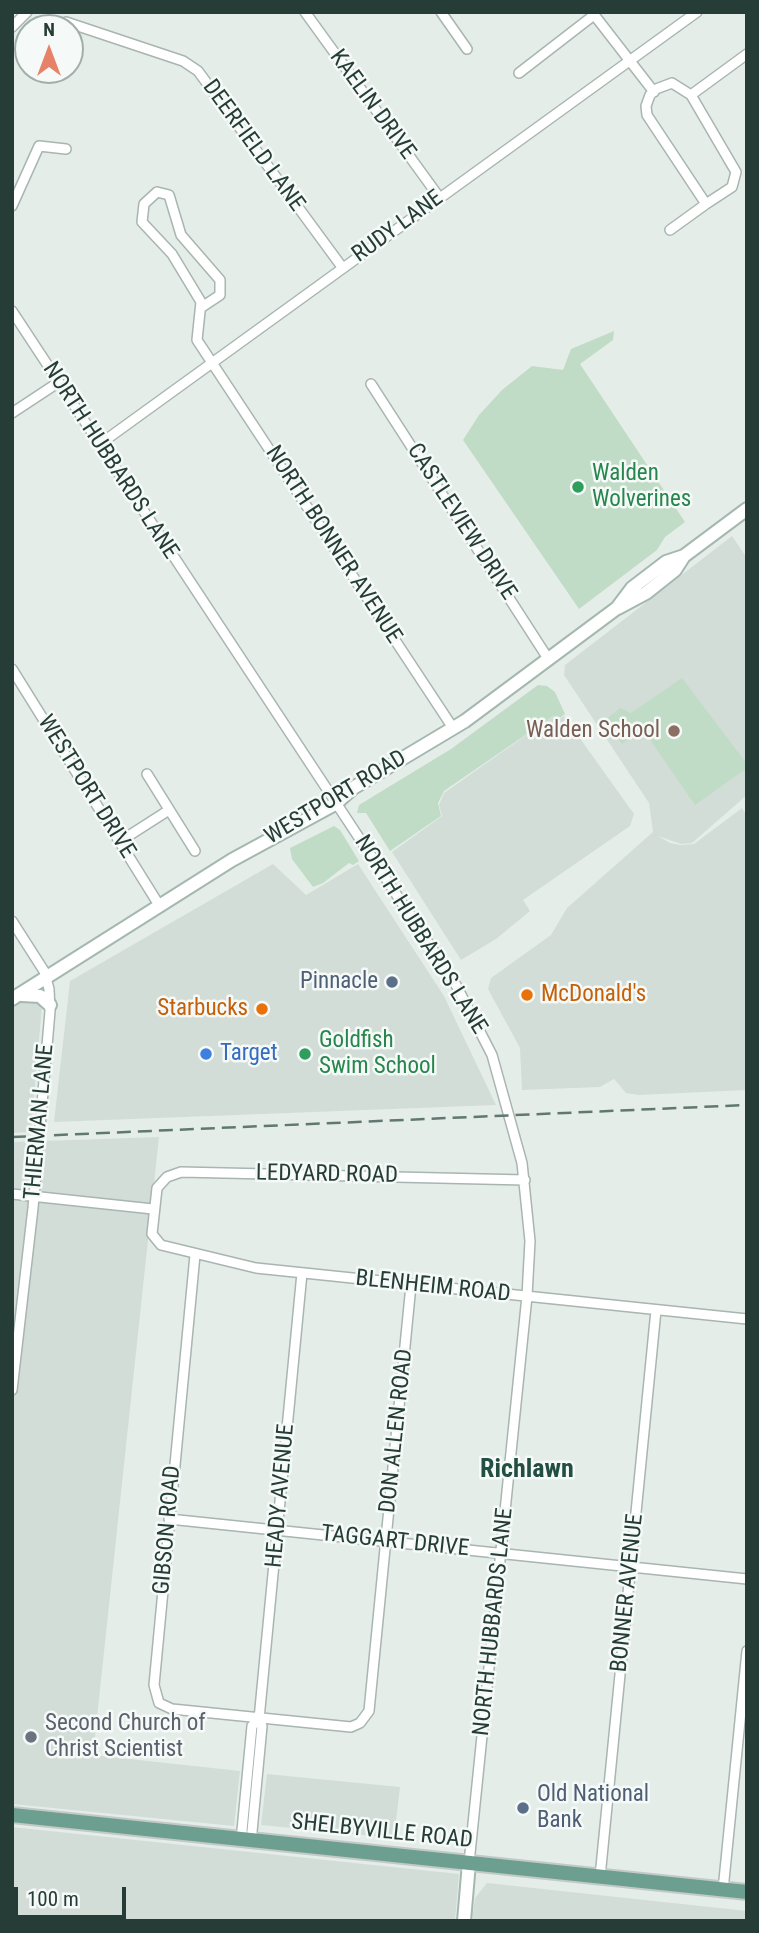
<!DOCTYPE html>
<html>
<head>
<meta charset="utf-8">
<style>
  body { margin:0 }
  #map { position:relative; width:759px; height:1933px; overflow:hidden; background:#e5ede9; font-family:"Roboto Condensed",sans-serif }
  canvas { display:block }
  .frame { position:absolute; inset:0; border:14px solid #253d36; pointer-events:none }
  .north { position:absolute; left:14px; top:14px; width:70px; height:70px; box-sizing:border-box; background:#f5f9f7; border:2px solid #a2aeaa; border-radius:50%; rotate:0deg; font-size:19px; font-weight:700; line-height:28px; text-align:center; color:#253d36 }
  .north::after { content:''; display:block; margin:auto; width:24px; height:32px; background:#e78269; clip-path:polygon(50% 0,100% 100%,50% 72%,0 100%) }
  .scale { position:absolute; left:14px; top:1887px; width:112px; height:32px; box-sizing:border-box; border:4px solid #253d36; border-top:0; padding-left:9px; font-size:21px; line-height:24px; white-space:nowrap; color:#253d36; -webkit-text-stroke:5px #f5f9f7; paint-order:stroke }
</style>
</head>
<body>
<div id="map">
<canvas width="759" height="1933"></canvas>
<div class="frame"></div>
<div class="north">N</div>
<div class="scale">100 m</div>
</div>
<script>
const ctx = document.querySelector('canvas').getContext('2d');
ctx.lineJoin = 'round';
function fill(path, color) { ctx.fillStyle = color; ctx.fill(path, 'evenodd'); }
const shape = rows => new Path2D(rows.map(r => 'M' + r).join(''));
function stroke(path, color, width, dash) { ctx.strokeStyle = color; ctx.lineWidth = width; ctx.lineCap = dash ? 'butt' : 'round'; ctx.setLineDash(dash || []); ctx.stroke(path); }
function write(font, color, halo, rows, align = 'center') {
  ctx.font = font + ' "Roboto Condensed",sans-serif'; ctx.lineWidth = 5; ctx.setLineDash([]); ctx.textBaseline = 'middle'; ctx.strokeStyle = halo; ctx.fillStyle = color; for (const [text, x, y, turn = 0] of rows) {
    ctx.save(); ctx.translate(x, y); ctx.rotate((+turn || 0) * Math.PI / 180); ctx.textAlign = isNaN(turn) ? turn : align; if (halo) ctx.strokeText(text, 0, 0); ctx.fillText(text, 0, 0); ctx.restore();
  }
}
fill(shape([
  [732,536,747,558,747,795,692,843,681,844,658,836,670,843,681,845,694,844,742,808,747,816,747,1090,639,1095,626,1093,614,1079,600,1087,522,1090,520,1048,488,989,491,978,551,935,567,908,653,832,649,803,564,675,565,665],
  [553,716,557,721,564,716,634,814,630,826,523,900,530,911,496,939,461,960,392,852,442,816,439,805,444,793],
  [273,864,306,895,358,864,444,996,496,1105,54,1122,70,981],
  [22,998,36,998,42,1006,31,1132,12,1133,12,1004],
  [159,1137,93,1755,240,1771,234,1826,12,1804,12,1142],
  [267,1774,400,1787,394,1838,261,1825],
  [12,1827,459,1874,455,1921,12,1921],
  [487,1883,747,1911,747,1921,472,1921,475,1898]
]), '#d3ddd8');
fill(shape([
  [614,331,613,340,580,364,685,522,665,537,657,550,579,609,463,440,479,415,502,390,532,366,563,370,571,349],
  [682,678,747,764,747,768,695,805,635,718,641,730,622,744,604,721,620,708,631,713],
  [538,685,547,686,555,692,565,714,557,720,553,716,444,791,438,803,441,816,390,851,366,813,357,813,359,805,451,749],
  [334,826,340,830,359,861,353,865,349,863,323,883,313,887,292,859,290,848]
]), '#c0dcc6');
const street = shape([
  [305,12,439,197],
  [441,12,467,49],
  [592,12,654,92],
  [66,22,183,61,198,71,342,267],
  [12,27,27,12],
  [519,73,594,15],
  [672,83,691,95,736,172,732,187,706,204,647,115,646,106,650,95,656,89,672,83],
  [691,95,747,54],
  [12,206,39,146,66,149],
  [670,230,706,204],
  [202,307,220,295,220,280,181,235,169,195,157,192,144,204,142,222,172,254,201,302,197,340,453,728],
  [12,311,456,985,492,1055,522,1163,530,1241,527,1296,469,1863],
  [371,384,549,660],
  [12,413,59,382],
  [100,444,697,12],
  [12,669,159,905],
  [147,774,195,851],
  [119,842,169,810],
  [12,921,44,971,49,989,50,1011,33,1208,12,1390],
  [525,1180,181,1172,167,1177,157,1188,152,1234,161,1245,256,1268,747,1319],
  [12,1194,153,1209],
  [195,1255,154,1685,159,1703,172,1709,351,1727,360,1723,369,1711,411,1285],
  [169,1519,747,1579],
  [259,1719,302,1273],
  [241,1841,252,1726,259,1719,262,1726,251,1842],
  [600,1877,656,1310],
  [723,1890,747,1651]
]);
const secondary = shape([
  [618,608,646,593,675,570,684,556,747,509],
  [22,995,40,996,50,1005],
  [12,999,232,860,335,804,353,788,465,721,617,608,632,588,666,562,684,556],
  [464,1921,469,1863]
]);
const primary = shape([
  [12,1815,747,1892]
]);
stroke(street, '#a8b5b0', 12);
stroke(secondary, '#a4b8b0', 16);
stroke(primary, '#c2c9c7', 18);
stroke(street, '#fff', 9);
stroke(secondary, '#fff', 12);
stroke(primary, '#6d9f90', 14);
stroke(shape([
  [12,1137,747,1105]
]), '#607871', 2.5, [14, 7]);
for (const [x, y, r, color] of [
  [578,487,7,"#2e9e5b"],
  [674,731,7,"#8d6e63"],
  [392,982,7,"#5c6f8a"],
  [527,995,7,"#e8710a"],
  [262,1009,7,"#e8710a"],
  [206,1054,7,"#3f7fe0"],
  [305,1054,7,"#2e9e5b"],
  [31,1737,7,"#6b7280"],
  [523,1808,7,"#5c6f8a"]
]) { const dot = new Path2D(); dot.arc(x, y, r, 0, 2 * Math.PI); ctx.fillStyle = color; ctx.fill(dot); stroke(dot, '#f5f9f7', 2.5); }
write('23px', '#253d36', '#f5f9f7', [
  ["KAELIN DRIVE",372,105,54],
  ["DEERFIELD LANE",253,146,54],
  ["RUDY LANE",398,227,-36],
  ["NORTH HUBBARDS LANE",110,461,57],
  ["CASTLEVIEW DRIVE",461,522,57],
  ["NORTH BONNER AVENUE",333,545,57],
  ["WESTPORT DRIVE",86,787,58],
  ["WESTPORT ROAD",336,798,-31],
  ["NORTH HUBBARDS LANE",420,935,58],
  ["THIERMAN LANE",40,1122,-85],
  ["LEDYARD ROAD",327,1175,1],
  ["BLENHEIM ROAD",433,1287,6],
  ["DON ALLEN ROAD",397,1431,-84],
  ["HEADY AVENUE",281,1496,-85],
  ["GIBSON ROAD",168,1530,-85],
  ["TAGGART DRIVE",395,1542,6],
  ["BONNER AVENUE",628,1593,-84],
  ["NORTH HUBBARDS LANE",494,1622,-84],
  ["SHELBYVILLE ROAD",382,1832,6]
]);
write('23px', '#27864d', '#f5f9f7', [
  ["Walden",592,474],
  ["Wolverines",592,500],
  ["Goldfish",319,1041],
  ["Swim School",319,1067]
], 'left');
write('23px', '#785e54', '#f5f9f7', [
  ["Walden School",660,731]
], 'right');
write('23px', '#4e5e75', '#f5f9f7', [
  ["Pinnacle",378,982],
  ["Old National",537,1795,"left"],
  ["Bank",537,1821,"left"]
], 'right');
write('23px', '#c56008', '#f5f9f7', [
  ["McDonald's",541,995],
  ["Starbucks",248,1009,"right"]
], 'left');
write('23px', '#366cbe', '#f5f9f7', [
  ["Target",220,1054]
], 'left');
write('23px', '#5b616d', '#f5f9f7', [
  ["Second Church of",45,1724],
  ["Christ Scientist",45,1750]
], 'left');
write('bold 26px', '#234e42', '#f5f9f7', [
  ["Richlawn",527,1470]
]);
</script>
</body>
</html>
